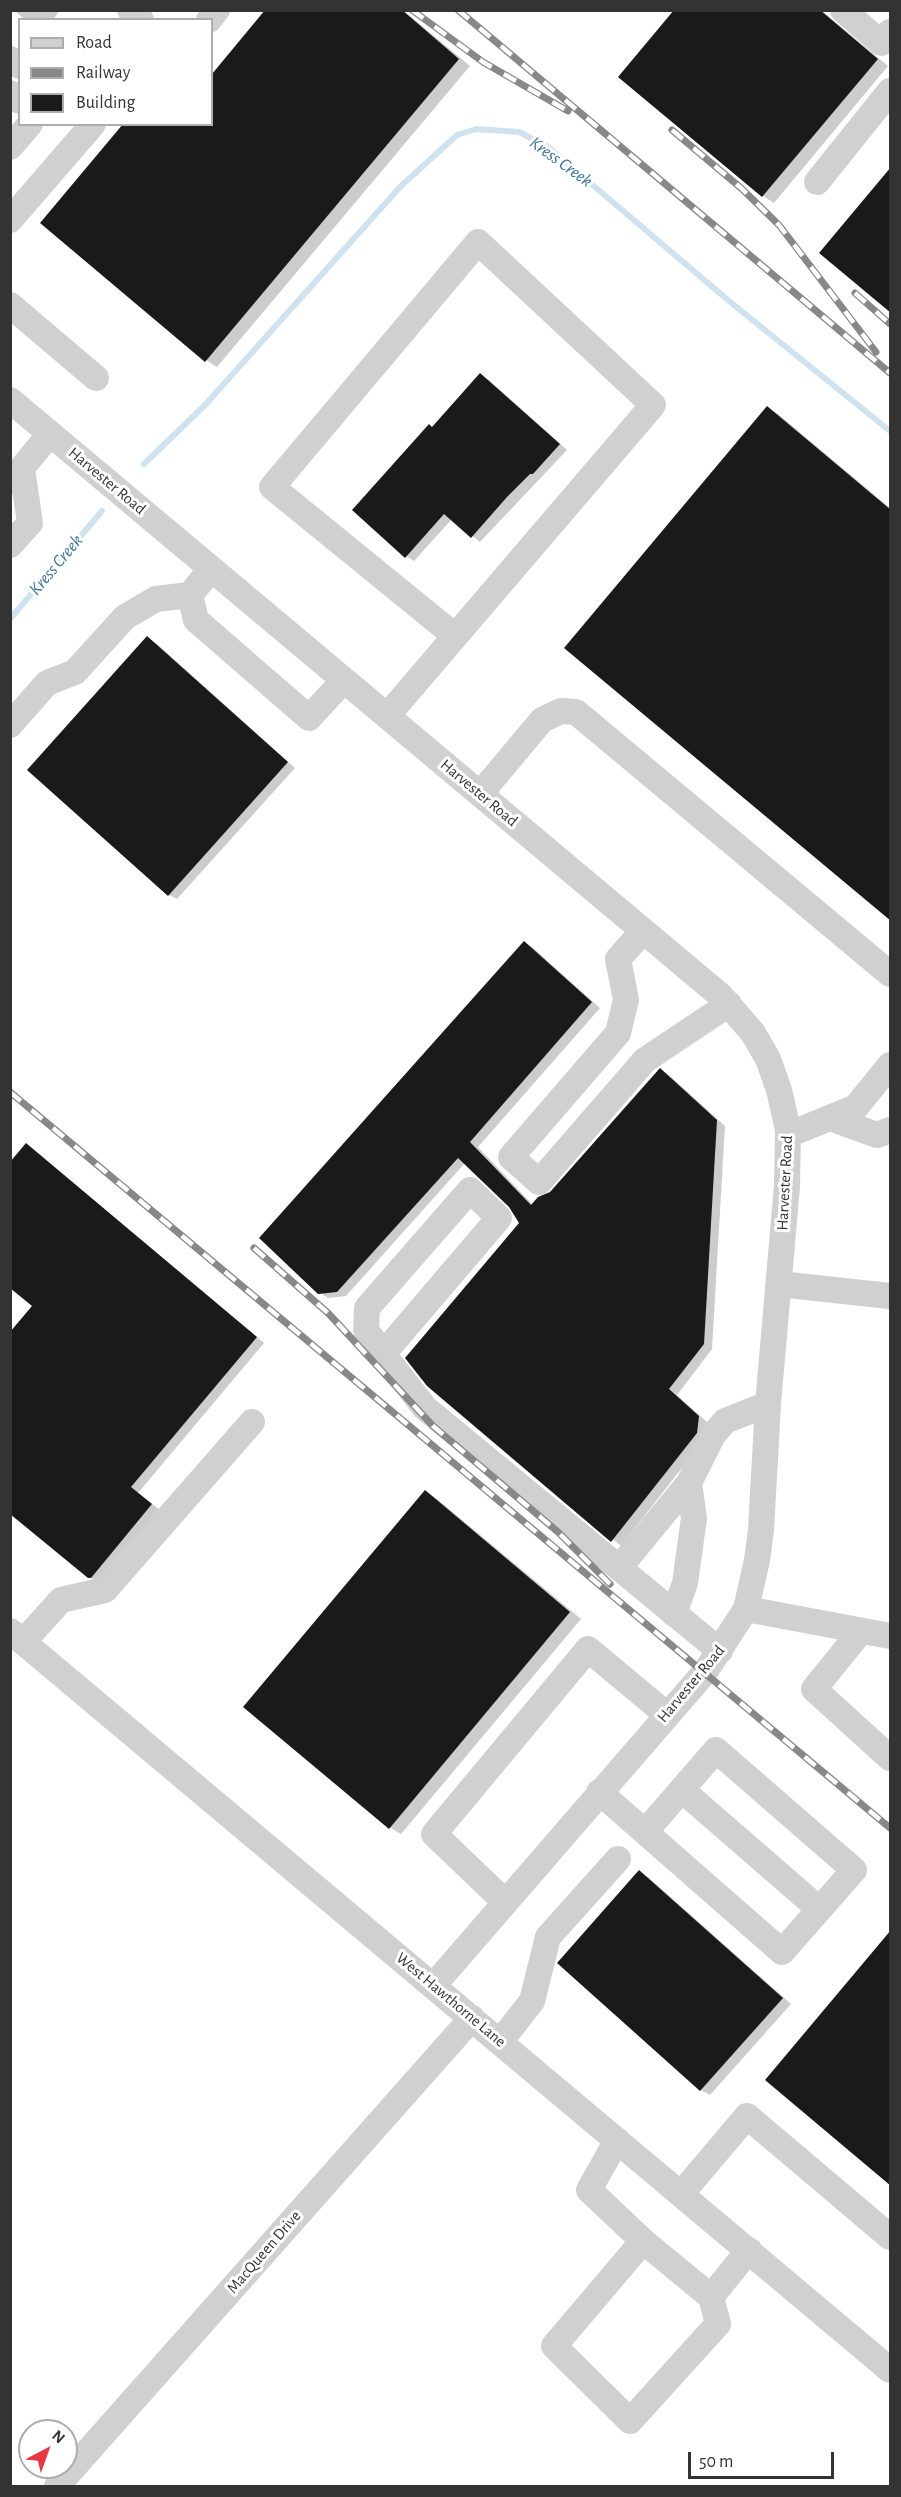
<!DOCTYPE html>
<html>
<head>
<meta charset="utf-8">
<style>
  body { margin:0 }
  #map { position:relative; width:901px; height:2497px; overflow:hidden; background:#fff; font-family:"Alegreya Sans",sans-serif }
  canvas { display:block }
  .frame { position:absolute; inset:0; border:12px solid #333; pointer-events:none }
  .legend { position:absolute; left:18px; top:18px; width:195px; height:108px; box-sizing:border-box; background:#fff; border:2px solid #adadad; margin:0; padding:8px 10px; list-style:none; font-size:18px; color:#333 }
  .legend li { display:flex; align-items:center; gap:12px; height:30px }
  .legend b { width:30px; border:2px solid #adadad }
  .north { position:absolute; left:18px; top:2419px; width:60px; height:60px; box-sizing:border-box; background:#fff; border:2px solid #adadad; border-radius:50%; rotate:41deg; font-size:16px; font-weight:700; line-height:24px; text-align:center; color:#333 }
  .north::after { content:''; display:block; margin:auto; width:21px; height:27px; background:#e63946; clip-path:polygon(50% 0,100% 100%,50% 72%,0 100%) }
  .scale { position:absolute; left:688px; top:2452px; width:146px; height:27px; box-sizing:border-box; border:3px solid #333; border-top:0; padding-left:8px; font-size:18px; line-height:21px; white-space:nowrap; color:#333; -webkit-text-stroke:4px #fff; paint-order:stroke }
</style>
</head>
<body>
<div id="map">
<canvas width="901" height="2497"></canvas>
<div class="frame"></div>
<ul class="legend">
<li><b style="height:8px;background:#d0d0d0"></b>Road</li>
<li><b style="height:8px;background:#888"></b>Railway</li>
<li><b style="height:16px;background:#1a1a1a"></b>Building</li>
</ul>
<div class="north">N</div>
<div class="scale">50 m</div>
</div>
<script>
const ctx = document.querySelector('canvas').getContext('2d');
ctx.lineJoin = 'round';
function fill(path, color) { ctx.fillStyle = color; ctx.fill(path, 'evenodd'); }
const shape = rows => new Path2D(rows.map(r => 'M' + r).join(''));
function stroke(path, color, width, dash) { ctx.strokeStyle = color; ctx.lineWidth = width; ctx.lineCap = dash ? 'butt' : 'round'; ctx.setLineDash(dash || []); ctx.stroke(path); }
function write(font, color, halo, rows, align = 'center') {
  ctx.font = font + ' "Alegreya Sans",sans-serif'; ctx.lineWidth = 6; ctx.setLineDash([]); ctx.textBaseline = 'middle'; ctx.strokeStyle = halo; ctx.fillStyle = color; for (const [text, x, y, turn = 0] of rows) {
    ctx.save(); ctx.translate(x, y); ctx.rotate((+turn || 0) * Math.PI / 180); ctx.textAlign = isNaN(turn) ? turn : align; if (halo) ctx.strokeText(text, 0, 0); ctx.fillText(text, 0, 0); ctx.restore();
  }
}
fill(shape([
  [14,10,60,10,53,20,25,20],
  [267,10,403,10,470,66,217,367,206,360,212,77],
  [676,10,821,10,888,66,774,203,763,196,621,77],
  [480,375,489,380,567,450,480,542,452,519,414,561,406,556,433,428],
  [767,408,778,414,890,508,890,919],
  [147,638,156,643,295,768,177,899,169,895],
  [524,942,532,947,600,1008,478,1147,533,1205,551,1193,660,1070,669,1075,725,1126,712,1349,677,1395,707,1422,706,1437,621,1546,428,1385,520,1223,511,1206,465,1163,346,1296,328,1298,319,1292],
  [26,1145,264,1343,138,1493,160,1510,98,1582,89,1577,34,1306],
  [426,1492,437,1499,581,1619,401,1834,389,1827],
  [639,1872,648,1877,791,2004,710,2095,701,2090,559,1963]
]), '#0003');
stroke(shape([
  [144,464,205,405,400,187,457,135,476,129,519,132,548,147,729,301,890,431],
  [10,619,102,511]
]), '#cfe2ee', 6);
fill(shape([
  [265,10,402,10,459,59,205,362,40,223,123,124,212,124,212,74],
  [674,10,820,10,878,59,762,197,618,77],
  [891,167,891,313,819,253],
  [480,373,560,444,533,474,530,474,507,497,471,538,444,514,405,558,352,510,429,424,432,427],
  [767,406,891,510,891,921,564,648],
  [147,636,288,762,168,896,27,770],
  [524,941,592,1002,470,1142,531,1205,538,1197,550,1192,660,1068,717,1120,704,1344,669,1389,699,1416,697,1433,611,1542,427,1386,405,1358,519,1223,509,1207,458,1158,337,1292,318,1294,259,1238],
  [26,1143,257,1337,131,1487,152,1504,91,1578,88,1578,10,1514,10,1332,32,1306,10,1288,10,1162],
  [425,1490,570,1612,389,1829,243,1707],
  [639,1870,783,1998,700,2091,557,1963],
  [891,1930,891,2186,765,2080]
]), '#1a1a1a');
stroke(shape([
  [130,10,141,20],
  [843,10,881,43,890,32],
  [209,20,217,10],
  [10,59,20,66],
  [10,93,20,101],
  [10,147,30,124],
  [817,182,890,91],
  [10,220,93,124],
  [10,305,96,378],
  [10,400,721,996,753,1033,768,1059,779,1090,788,1130,787,1186,768,1404,761,1530,757,1560,746,1609,705,1672,434,1985],
  [11,481,50,434],
  [10,545,30,523,22,468],
  [190,595,196,620,309,718,344,680],
  [387,716,653,405,478,242,272,487,455,636],
  [10,725,47,683,75,672,125,617,156,599,190,595,211,569],
  [480,794,542,720,561,711,576,712,890,974],
  [643,931,618,959,626,1000,618,1033,511,1157,539,1182,645,1060,729,1004],
  [830,1118,877,1135,890,1130],
  [788,1135,856,1107,890,1065],
  [779,1284,890,1296],
  [383,1354,499,1218,470,1190,367,1308,366,1330,383,1354,425,1408,720,1651],
  [619,1568,689,1483,713,1435,725,1421,768,1404],
  [746,1609,890,1636],
  [674,1614,685,1583,694,1518,689,1483],
  [10,1631,890,2370],
  [861,1631,814,1689,890,1758],
  [23,1642,61,1600,105,1590,252,1422],
  [682,1790,819,1909],
  [599,1792,621,1811,645,1832,782,1952,854,1870,716,1750,645,1832],
  [505,1902,434,1834,588,1649,666,1714],
  [500,2042,532,2001,548,1937,618,1859],
  [617,2140,589,2190,643,2241,554,2346,630,2421,718,2324,711,2297,749,2250],
  [681,2194,747,2116,890,2237],
  [643,2241,711,2297],
  [57,2486,472,2018]
]), '#d0d0d0', 26);
const rail = shape([
  [412,10,483,62,568,111],
  [458,10,890,373],
  [672,130,741,188,779,225,876,352],
  [855,293,890,324],
  [10,1092,890,1828],
  [254,1248,328,1313,433,1426,558,1532,610,1584]
]);
stroke(rail, '#888', 7);
stroke(rail, '#fff', 4.5, [14]);
write('16px', '#333', '#fff', [
  ["Harvester Road",107,481,40],
  ["Harvester Road",479,793,40],
  ["Harvester Road",785,1183,-87],
  ["Harvester Road",691,1684,-50],
  ["West Hawthorne Lane",451,2000,40],
  ["MacQueen Drive",264,2252,-49]
]);
write('italic 18px', '#3f7597', '#fff', [
  ["Kress Creek",561,162,36],
  ["Kress Creek",56,565,-50]
]);
</script>
</body>
</html>
